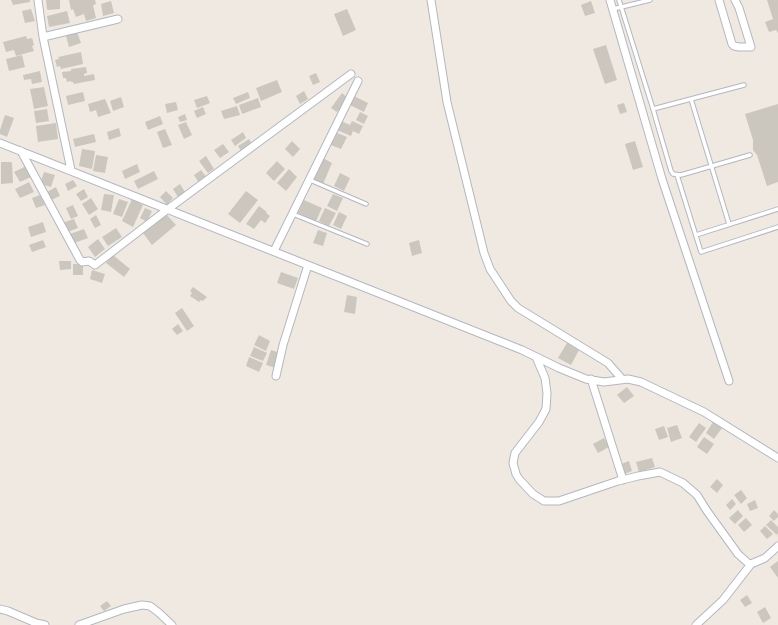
<!DOCTYPE html>
<html>
<head>
<meta charset="utf-8">
<style>
  body { margin:0 }
  canvas { display:block; background:#efe9e1 }
</style>
</head>
<body>
<canvas width="778" height="625"></canvas>
<script>
const ctx = document.querySelector('canvas').getContext('2d');
ctx.lineJoin = 'round';
function fill(path, color) { ctx.fillStyle = color; ctx.fill(path, 'evenodd'); }
const shape = rows => new Path2D(rows.map(r => 'M' + r).join(''));
function stroke(path, color, width, dash) { ctx.strokeStyle = color; ctx.lineWidth = width; ctx.lineCap = dash ? 'butt' : 'round'; ctx.setLineDash(dash || []); ctx.stroke(path); }
fill(shape([
  [11,0,30,0,30,2,13,5],
  [46,0,60,0,60,9,48,10,47,9],
  [69,0,95,0,96,4,93,5,96,18,86,21,84,14,76,17,73,9,71,10],
  [767,0,778,0,778,33,776,30,769,32,765,22,773,19],
  [111,1,114,13,103,16,101,4],
  [591,1,595,13,585,16,581,5],
  [31,9,35,21,25,23,22,11],
  [347,9,356,30,343,36,334,14],
  [67,11,70,23,49,27,47,16],
  [77,32,81,43,69,47,66,36],
  [26,36,27,39,32,38,34,45,32,46,34,51,16,56,14,50,6,52,3,42],
  [606,45,617,80,605,84,593,49],
  [81,52,83,64,61,69,60,66,57,67,55,60,59,59,58,57],
  [22,55,25,67,9,71,6,59],
  [86,67,87,73,84,74,84,76,94,74,95,80,74,84,73,82,71,82,71,81,67,82,66,78,63,78,62,72,71,71,71,69],
  [40,71,42,82,32,84,31,79,24,80,23,75],
  [316,73,320,82,313,85,309,76],
  [277,80,282,92,261,101,256,88],
  [44,87,48,106,34,109,30,89],
  [304,91,308,99,300,104,296,96],
  [83,92,85,101,68,105,66,96],
  [248,92,250,98,236,104,233,98],
  [342,93,348,98,337,112,331,108],
  [207,96,210,103,197,108,194,100],
  [354,96,368,103,364,112,350,105],
  [121,97,124,107,113,111,110,101],
  [258,98,261,107,242,114,239,105],
  [105,99,111,113,98,117,96,110,90,112,88,104],
  [176,102,178,110,167,113,165,104],
  [624,103,627,112,620,114,617,105],
  [778,104,778,182,767,186,757,155,753,150,753,140,745,114],
  [237,106,240,115,224,119,221,111],
  [203,107,206,114,197,118,194,111],
  [47,109,49,121,36,123,34,111],
  [360,112,368,116,364,124,356,120],
  [185,114,187,120,180,122,178,117],
  [5,115,14,118,7,137,0,134,0,130],
  [160,116,163,124,148,130,145,122],
  [341,121,350,125,352,121,363,126,359,134,353,131,351,136,337,130],
  [186,122,192,135,184,139,178,125],
  [56,123,58,139,38,142,36,126],
  [119,128,121,136,109,140,107,132],
  [165,129,172,145,163,148,157,132],
  [243,132,246,138,235,146,231,140],
  [337,133,347,137,341,149,331,145],
  [94,134,96,142,75,147,73,139],
  [249,139,252,144,241,151,238,146],
  [292,141,300,149,293,157,285,149],
  [635,141,643,167,633,170,625,144],
  [223,144,229,152,220,158,214,150],
  [82,149,95,151,92,169,79,166],
  [96,155,108,157,105,173,93,171],
  [206,156,214,169,208,173,199,161],
  [323,158,332,163,323,184,313,179],
  [277,161,285,169,274,181,266,173],
  [1,162,11,162,12,163,13,183,1,184],
  [137,164,140,172,125,179,122,171],
  [26,166,31,177,20,182,14,172],
  [289,169,297,177,286,191,277,183],
  [201,170,207,178,199,183,194,175],
  [154,171,158,179,138,189,134,181],
  [44,172,55,175,51,187,40,184],
  [340,173,350,178,344,191,334,186],
  [73,180,77,186,68,191,65,184],
  [29,182,34,192,20,198,15,189],
  [180,184,185,192,178,197,173,189],
  [56,187,60,196,51,200,47,192],
  [84,189,88,197,81,201,76,194],
  [166,191,173,198,167,205,160,197],
  [246,191,258,200,240,223,228,214],
  [104,194,114,195,111,212,101,210],
  [333,194,343,198,337,211,327,206],
  [40,195,45,205,36,208,32,198],
  [91,198,98,209,89,215,82,204],
  [119,199,128,202,122,217,113,214],
  [132,199,143,205,133,227,122,221],
  [304,200,322,208,316,221,298,213],
  [73,205,78,216,71,219,66,208],
  [259,206,267,212,266,213,270,216,265,223,261,220,254,229,246,224],
  [145,208,152,211,147,222,140,218],
  [325,208,336,213,329,226,319,221],
  [339,212,347,216,341,229,333,225],
  [166,214,176,225,152,245,143,233],
  [96,215,101,225,95,228,90,219],
  [74,219,78,228,65,233,62,223],
  [43,222,46,232,31,237,28,227],
  [116,228,122,237,108,246,102,237],
  [84,229,88,238,74,243,70,234],
  [318,230,327,233,323,246,313,243],
  [98,239,105,249,95,257,88,247],
  [43,240,46,247,32,252,29,245],
  [419,240,422,253,412,256,409,243],
  [113,255,130,269,124,277,106,263],
  [59,261,71,261,71,269,60,270],
  [73,264,83,264,83,275,73,275],
  [92,270,105,274,102,283,90,279],
  [281,272,298,278,294,289,277,283],
  [193,287,207,297,203,301,201,300,199,302,190,296,192,293,190,291],
  [347,295,357,297,355,314,344,312],
  [182,308,194,326,187,331,175,313],
  [178,324,183,331,177,335,172,329],
  [259,335,270,341,266,351,254,345],
  [567,343,579,350,571,365,558,358],
  [254,347,267,353,263,361,250,356],
  [271,350,280,353,276,368,266,365],
  [249,357,263,363,259,372,246,366],
  [627,387,634,396,624,403,617,395],
  [713,422,722,428,714,439,706,433],
  [699,423,706,428,696,442,689,437],
  [677,425,682,438,671,442,667,428],
  [664,426,668,437,659,440,655,429],
  [704,437,714,444,707,454,697,447],
  [604,438,609,447,598,453,593,444],
  [652,458,655,467,639,472,636,462],
  [629,461,632,471,624,474,621,464],
  [717,479,723,485,717,493,710,487],
  [741,490,747,498,741,504,734,495],
  [732,499,736,504,730,510,726,505],
  [755,500,758,508,750,511,747,504],
  [738,510,743,516,735,524,729,518],
  [774,510,778,514,778,517,774,521,769,516],
  [746,518,752,525,744,532,738,525],
  [771,520,778,527,778,533,777,535,766,525],
  [765,526,773,534,767,539,760,531],
  [778,561,778,578,770,567],
  [747,595,752,603,745,607,740,600],
  [107,601,111,606,104,611,100,606],
  [765,607,771,618,763,623,757,612]
]), '#cbc7bf');
const service = shape([
  [619,0,653,109,744,85],
  [613,9,650,0],
  [691,99,729,224],
  [653,109,671,171,673,174,681,175,750,155],
  [677,175,701,252,778,227],
  [310,180,366,204],
  [293,214,367,244],
  [696,235,778,209]
]);
const minor = shape([
  [38,0,43,37,71,170],
  [431,0,447,102,484,253,490,269,511,301,518,308,608,363,622,379],
  [610,0,662,179,729,381],
  [719,0,732,44,734,46,739,47,751,47,739,8,735,0],
  [43,37,118,19],
  [0,143,522,350,559,368,586,379,604,382,628,379,641,382,704,412,778,458],
  [21,151,80,260,82,262,89,261,95,265,168,209,351,74],
  [274,251,358,81],
  [536,357,545,378,547,393,546,409,539,422,515,453,513,463,516,474,519,479,533,494,544,501,559,501,618,481,638,476,660,472,683,483,697,495,707,511,738,554,748,563,751,564,765,558,778,546],
  [276,376,283,345,308,265],
  [591,379,623,480],
  [0,609,8,611,36,623,45,625],
  [79,625,124,609,142,605,150,606,158,612,172,625],
  [696,625,723,600,751,564]
]);
stroke(service, '#b4b7c1', 5.5);
stroke(minor, '#b4b7c1', 9);
stroke(service, '#fff', 3.5);
stroke(minor, '#fff', 7);
</script>
</body>
</html>
